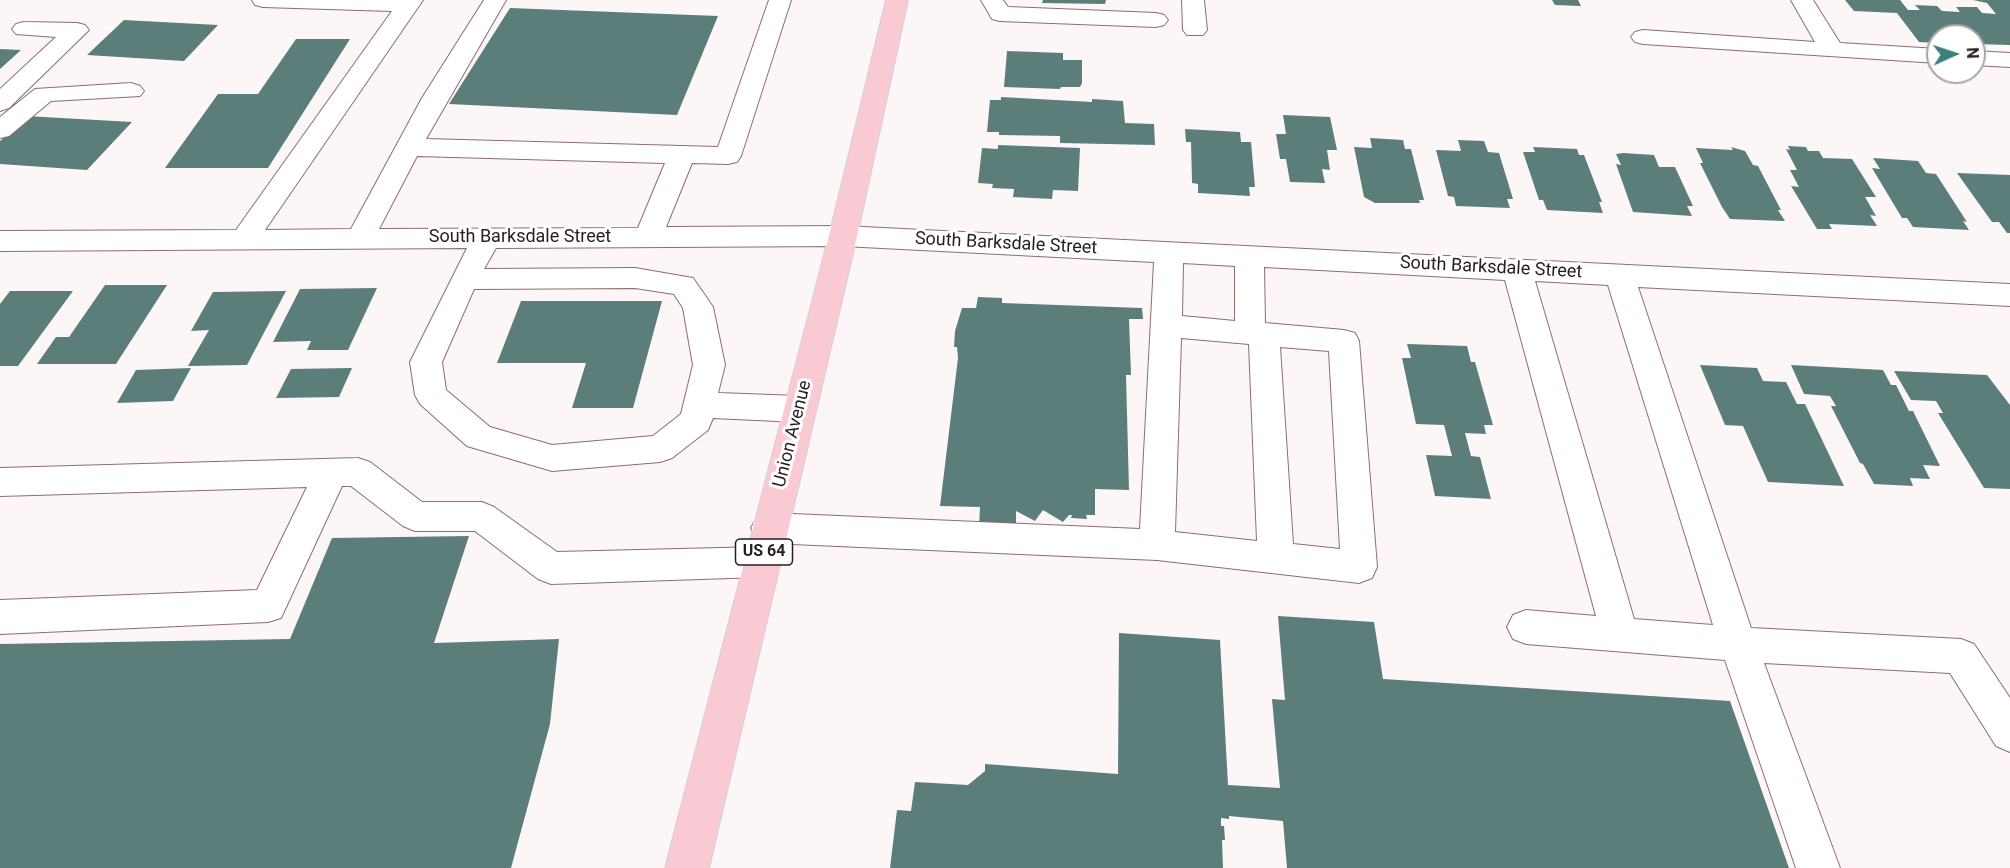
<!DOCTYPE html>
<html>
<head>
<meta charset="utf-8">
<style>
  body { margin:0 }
  #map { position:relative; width:2010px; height:868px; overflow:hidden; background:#fdf6f7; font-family:Roboto,sans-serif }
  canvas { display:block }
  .north { position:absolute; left:1926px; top:24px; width:60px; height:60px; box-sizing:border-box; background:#fff; border:2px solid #a9a4a5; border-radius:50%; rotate:87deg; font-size:16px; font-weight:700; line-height:24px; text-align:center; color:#281c1e }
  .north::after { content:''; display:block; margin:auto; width:21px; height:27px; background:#3a817b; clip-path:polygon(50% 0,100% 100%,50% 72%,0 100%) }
</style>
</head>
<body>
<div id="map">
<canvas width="2010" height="868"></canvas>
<div class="north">N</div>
</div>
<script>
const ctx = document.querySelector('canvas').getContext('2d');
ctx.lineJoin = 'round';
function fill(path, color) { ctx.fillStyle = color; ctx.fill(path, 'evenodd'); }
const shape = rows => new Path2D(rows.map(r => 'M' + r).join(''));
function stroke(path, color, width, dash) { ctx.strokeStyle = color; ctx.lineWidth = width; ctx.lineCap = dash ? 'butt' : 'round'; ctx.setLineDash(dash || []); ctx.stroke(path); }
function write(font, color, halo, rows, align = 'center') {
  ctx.font = font + ' Roboto,sans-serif'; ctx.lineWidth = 6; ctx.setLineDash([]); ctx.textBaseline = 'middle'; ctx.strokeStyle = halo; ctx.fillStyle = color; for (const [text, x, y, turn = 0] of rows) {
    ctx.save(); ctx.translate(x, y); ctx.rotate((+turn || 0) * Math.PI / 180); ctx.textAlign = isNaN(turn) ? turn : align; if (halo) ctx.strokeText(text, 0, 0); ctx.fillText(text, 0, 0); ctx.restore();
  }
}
fill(shape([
  [1043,0,1106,0,1105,4,1042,3],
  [1552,0,1578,0,1581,6,1555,5],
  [1845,0,1900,0,1908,10,1920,10,1915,5,1937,6,1942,11,1960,12,1956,7,1977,7,1982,13,1996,14,1987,3,1973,0,2010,0,2010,45,1974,44,1974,36,1938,36,1938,43,1919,42,1897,13,1854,11],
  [510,8,718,16,677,115,449,104],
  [124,20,218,25,184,61,87,55],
  [296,39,350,39,268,168,165,168,218,94,258,94],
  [0,49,21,50,0,69],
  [1007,51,1063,53,1063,60,1082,60,1082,83,1080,87,1061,87,1060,89,1004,87],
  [1001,97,1092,102,1092,99,1123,101,1125,123,1154,124,1155,145,1060,143,1060,136,999,135,999,132,987,132,990,100,1001,100],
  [1283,115,1330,117,1337,150,1327,150,1330,170,1322,169,1325,183,1290,182,1286,159,1280,159,1276,134,1286,134],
  [26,116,132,122,87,170,0,164,0,141],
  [1185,129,1240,132,1241,142,1251,142,1255,187,1249,187,1250,196,1198,193,1198,184,1192,183,1191,142,1186,142],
  [1370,138,1403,140,1405,149,1411,149,1424,200,1419,200,1420,203,1375,203,1364,197,1354,147,1372,148],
  [1458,140,1484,141,1488,152,1499,153,1513,199,1507,199,1510,208,1456,206,1454,197,1448,196,1436,150,1461,151],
  [998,145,1080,148,1078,191,1053,190,1052,199,1013,197,1014,189,992,188,993,184,978,183,982,148,998,149],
  [1788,146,1806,147,1808,151,1819,151,1823,158,1852,159,1876,197,1865,197,1876,216,1870,215,1877,226,1829,224,1832,229,1817,229,1791,186,1799,187,1790,170,1797,170,1786,149,1790,150],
  [1533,147,1577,149,1579,155,1584,155,1602,202,1599,202,1603,213,1547,210,1543,200,1539,200,1523,152,1535,152],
  [1731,147,1745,151,1753,165,1758,166,1781,210,1778,210,1785,221,1730,219,1722,207,1700,163,1703,163,1696,148,1733,150],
  [1623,153,1654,155,1659,167,1675,167,1693,206,1687,206,1692,216,1633,212,1616,164,1621,165,1616,154],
  [1873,158,1918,161,1926,173,1936,174,1967,222,1963,221,1969,230,1913,227,1907,218,1902,218,1872,168,1880,169],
  [1957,173,2010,175,2010,233,2007,233,1999,222,1992,222],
  [105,285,167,285,116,364,37,364,56,337,69,337],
  [377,288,348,350,307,350,311,341,273,342,300,289],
  [10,291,73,291,18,366,0,366,0,304],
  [286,291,247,365,188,366,209,330,191,331,213,292],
  [978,297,1002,298,1002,303,1142,308,1143,319,1129,319,1131,375,1126,375,1129,490,1095,489,1095,515,1086,515,1087,519,1071,518,1072,515,1069,515,1063,522,1043,510,1035,521,1016,511,1016,528,979,526,980,507,940,506,958,358,957,347,954,347,955,331,962,308,976,308],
  [521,301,662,301,633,408,572,408,586,363,497,363],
  [1407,344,1467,346,1471,362,1475,362,1493,425,1484,425,1486,434,1465,433,1471,456,1480,457,1491,499,1435,496,1426,455,1452,456,1444,425,1416,424,1402,358,1411,358],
  [1700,365,1757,368,1763,381,1786,382,1797,404,1805,404,1844,486,1768,482,1743,426,1725,425],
  [1791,365,1883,370,1891,385,1896,385,1909,411,1913,411,1940,466,1923,465,1930,479,1910,478,1913,486,1874,484,1863,464,1860,463,1831,406,1836,406,1830,396,1804,394],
  [191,368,173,401,117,403,136,370],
  [352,368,339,397,276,398,291,369],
  [1894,371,1987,375,2010,405,2010,489,1984,488,1938,413,1943,413,1936,401,1911,400],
  [469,536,434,643,559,639,550,724,511,868,0,868,0,644,290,639,332,538],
  [1278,616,1374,622,1383,679,1730,701,1789,868,1287,868,1283,821,1229,816,1229,819,1221,818,1221,826,1224,826,1225,840,1222,840,1223,868,890,868,897,810,911,811,915,782,968,785,985,771,985,764,1118,774,1119,633,1220,640,1228,785,1280,788,1272,699,1285,700]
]), '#5b7e7a');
const minor = shape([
  [252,0,423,0,265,230,351,229,422,98,484,0,506,0,426,139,718,147,769,0,791,0,741,156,737,162,728,164,692,163,666,227,843,226,2010,284,2010,306,1638,287,1751,628,1961,639,1974,644,2010,698,2010,752,1996,746,1950,673,1764,663,1840,868,1796,868,1725,660,1526,644,1513,639,1507,627,1513,615,1526,610,1596,616,1505,280,1264,267,1265,323,1344,330,1355,333,1359,341,1377,567,1372,578,1359,583,1157,560,769,543,757,538,751,528,757,518,769,513,1140,529,1154,262,843,246,496,248,484,269,635,268,693,278,713,307,725,365,718,393,799,396,810,400,815,409,810,418,799,422,713,418,708,430,672,458,660,462,552,471,467,446,420,404,415,395,410,362,467,248,0,251,0,231,236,230,392,11,263,7,255,5,252,0],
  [417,156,665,163,638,228,379,229,417,156],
  [1183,263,1235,266,1235,321,1182,316,1183,263],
  [1535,281,1608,285,1713,625,1634,619,1535,281],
  [635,288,674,294,683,308,693,365,681,414,653,436,552,445,490,427,446,390,442,362,474,289,635,288],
  [1181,338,1249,344,1257,541,1175,532,1181,338],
  [1280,347,1329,351,1340,549,1293,544,1280,347],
  [981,0,1003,0,1008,7,1156,13,1164,15,1168,20,1164,25,1156,27,1000,21,992,19,981,0],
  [1182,0,1204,0,1207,30,1203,35,1187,35,1183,30,1182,0],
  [1791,0,1813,0,1840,43,1938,49,1938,63,1643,44,1635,42,1631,37,1635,32,1643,30,1815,42,1791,0],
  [24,22,77,23,85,25,89,30,9,108,0,111,0,89,56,37,16,34,12,29,16,24,24,22],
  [1974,51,2010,53,2010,67,1974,65,1974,51],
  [131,83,140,86,144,91,140,96,51,101,9,136,0,138,0,117,35,89,131,83],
  [358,458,370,462,422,502,482,502,494,507,557,552,761,547,774,551,779,562,774,573,761,577,551,584,538,579,475,531,415,531,403,526,351,486,342,486,281,618,268,622,0,634,0,600,257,590,307,487,0,496,0,468,358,458]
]);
const major = shape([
  [886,0,908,0,857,236,709,868,665,868,829,236,886,0]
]);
stroke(minor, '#8c6d72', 2);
stroke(major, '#d4d2d2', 2);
fill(minor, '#fff');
fill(major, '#f9cad3');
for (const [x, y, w] of [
  [764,552,57]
]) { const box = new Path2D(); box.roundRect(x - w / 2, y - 13, w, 26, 4.5); ctx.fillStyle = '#fff'; ctx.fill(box); stroke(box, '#281c1e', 1.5); }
write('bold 16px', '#281c1e', null, [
  ["US 64",764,552]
]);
write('18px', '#281c1e', '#fff', [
  ["South Barksdale Street",520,237],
  ["South Barksdale Street",1006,244,3],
  ["South Barksdale Street",1491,268,3],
  ["Union Avenue",793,434,-76]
]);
</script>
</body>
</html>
